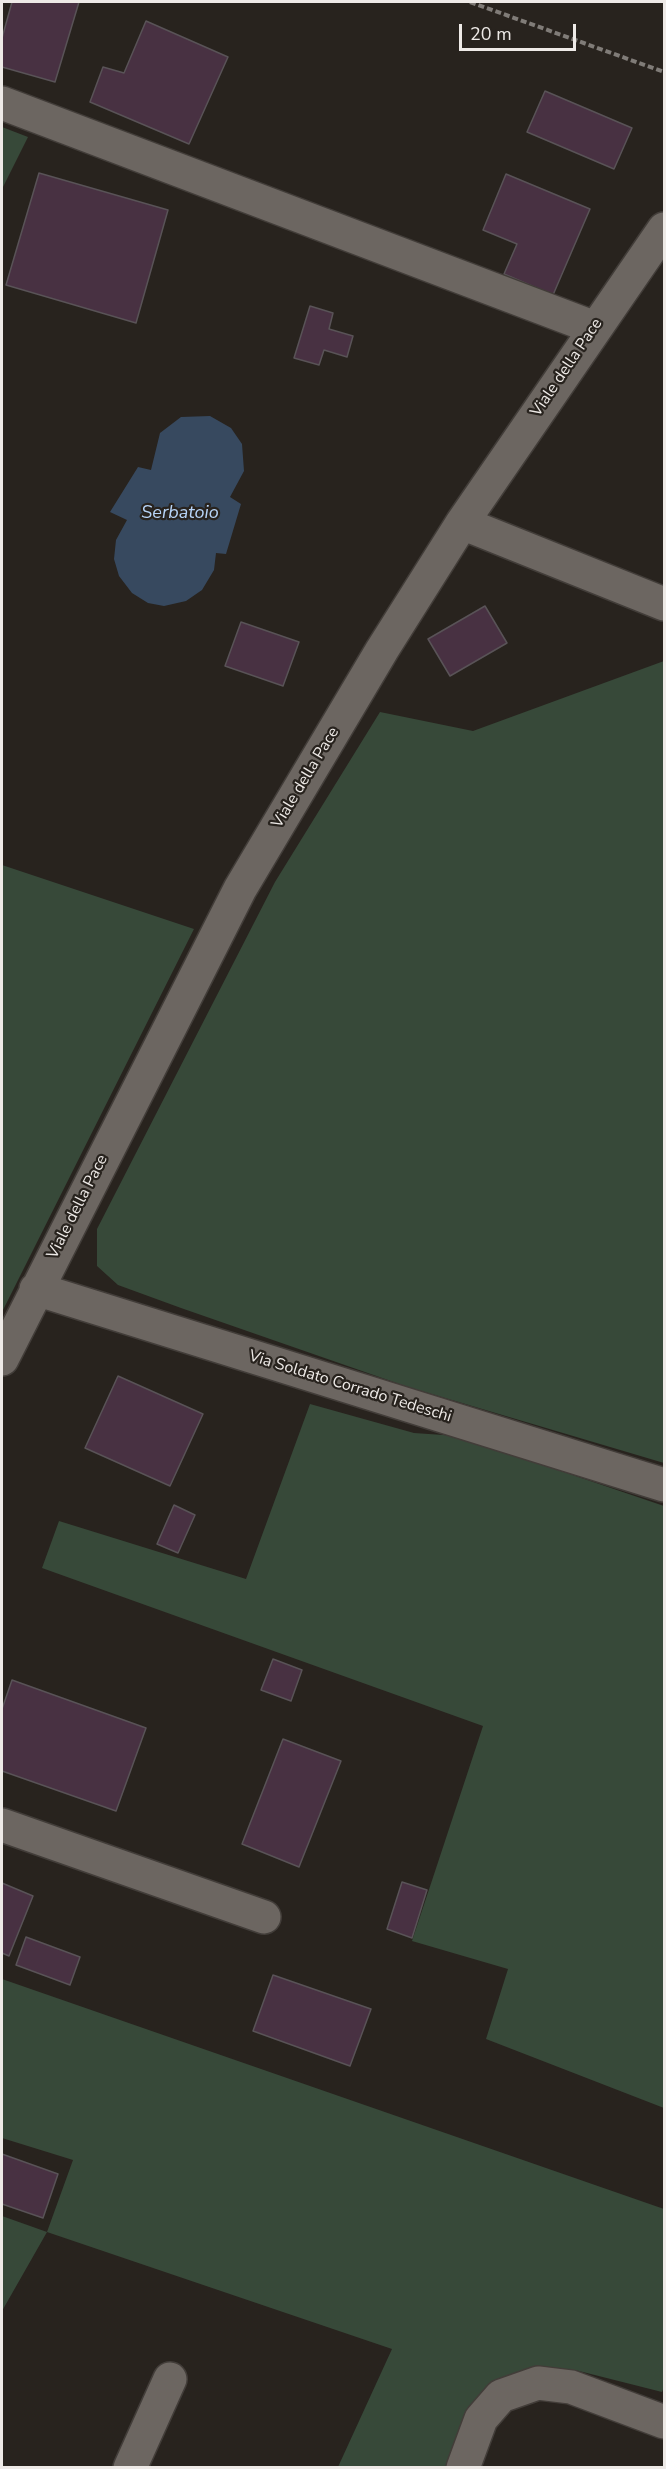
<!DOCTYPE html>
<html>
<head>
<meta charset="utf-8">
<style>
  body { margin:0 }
  #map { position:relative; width:666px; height:2469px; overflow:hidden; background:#28231e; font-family:"Nunito Sans",sans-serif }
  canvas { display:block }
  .frame { position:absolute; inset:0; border:3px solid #eeeae7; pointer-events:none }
  .scale { position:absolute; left:459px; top:24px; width:117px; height:27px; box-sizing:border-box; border:3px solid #eeeae7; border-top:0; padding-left:8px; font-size:18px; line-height:21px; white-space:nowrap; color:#eeeae7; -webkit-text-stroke:4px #28231e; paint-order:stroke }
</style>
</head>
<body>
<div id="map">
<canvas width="666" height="2469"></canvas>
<div class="frame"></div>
<div class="scale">20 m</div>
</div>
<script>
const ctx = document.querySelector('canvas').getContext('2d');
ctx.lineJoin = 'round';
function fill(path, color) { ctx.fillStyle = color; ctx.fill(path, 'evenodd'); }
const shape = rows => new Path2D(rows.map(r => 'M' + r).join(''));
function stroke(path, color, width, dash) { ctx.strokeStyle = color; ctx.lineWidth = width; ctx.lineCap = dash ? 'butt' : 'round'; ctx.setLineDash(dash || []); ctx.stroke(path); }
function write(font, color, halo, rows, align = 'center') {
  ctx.font = font + ' "Nunito Sans",sans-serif'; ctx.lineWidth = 4.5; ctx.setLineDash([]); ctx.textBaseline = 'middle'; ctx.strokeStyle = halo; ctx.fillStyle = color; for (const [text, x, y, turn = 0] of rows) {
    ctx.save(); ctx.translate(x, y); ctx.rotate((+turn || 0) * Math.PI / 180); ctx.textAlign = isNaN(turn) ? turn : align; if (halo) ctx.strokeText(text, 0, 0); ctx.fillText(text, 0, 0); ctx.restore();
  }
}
fill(shape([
  [2,127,28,137,2,189],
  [664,661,664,1463,408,1387,181,1308,118,1285,97,1266,97,1229,275,882,380,712,473,731],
  [2,865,194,929,2,1312],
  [310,1404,414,1433,458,1436,664,1506,664,2108,486,2039,508,1969,412,1941,483,1726,42,1568,59,1521,246,1579],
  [2,1979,664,2209,664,2387,662,2392,575,2370,527,2370,450,2467,338,2467,392,2349,47,2232,2,2311,2,2216,47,2232,73,2160,2,2138]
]), '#374939');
fill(shape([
  [210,416,231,428,242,444,244,471,230,497,241,504,226,554,216,553,214,570,202,590,186,601,164,606,148,603,132,593,119,576,114,559,116,540,127,520,110,512,138,467,151,470,160,433,181,417]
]), '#37495f');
const building = shape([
  [12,2,79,2,55,82,2,67,2,38,12,2],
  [146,21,228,57,189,144,90,102,103,67,124,73,146,21],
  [545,91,632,128,614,169,527,132,545,91],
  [39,173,168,210,136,323,6,285,39,173],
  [506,174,590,209,553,295,504,274,517,244,483,230,506,174],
  [310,306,333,313,329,329,353,336,347,357,324,350,319,365,294,358,310,306],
  [485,606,507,643,450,676,428,639,485,606],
  [241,622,299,642,283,686,225,666,241,622],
  [118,1376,203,1414,170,1486,85,1448,118,1376],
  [174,1505,195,1515,178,1553,157,1544,174,1505],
  [273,1659,302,1670,291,1701,261,1690,273,1659],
  [12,1680,146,1728,116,1811,2,1771,2,1709,12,1680],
  [283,1739,341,1761,299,1867,242,1844,283,1739],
  [402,1882,427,1890,412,1938,387,1929,402,1882],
  [2,1883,33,1896,9,1956,2,1953,2,1883],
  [26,1937,80,1957,70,1985,16,1965,26,1937],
  [273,1975,371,2009,350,2066,253,2031,273,1975],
  [2,2154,58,2174,43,2218,2,2204,2,2154]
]);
fill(building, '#483142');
stroke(building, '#595357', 1.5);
const minor = shape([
  [2,103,595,328],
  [462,523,664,604],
  [36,1289,664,1485],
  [2,1359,240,889,382,650,462,523,664,229],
  [2,1825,264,1917],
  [130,2468,170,2379],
  [463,2468,481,2419,501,2396,538,2383,571,2387,664,2422]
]);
stroke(minor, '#423d39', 36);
stroke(shape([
  [470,2,664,72]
]), '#807c78', 4, [6, 3]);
stroke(minor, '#6c6661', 33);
write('16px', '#eeeae7', '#28231e', [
  ["Viale della Pace",567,368,-56],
  ["Viale della Pace",306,778,-59],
  ["Viale della Pace",78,1207,-63],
  ["Via Soldato Corrado Tedeschi",350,1387,17]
]);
write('italic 18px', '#b7d4f7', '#28231e', [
  ["Serbatoio",180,514]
]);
</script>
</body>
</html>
